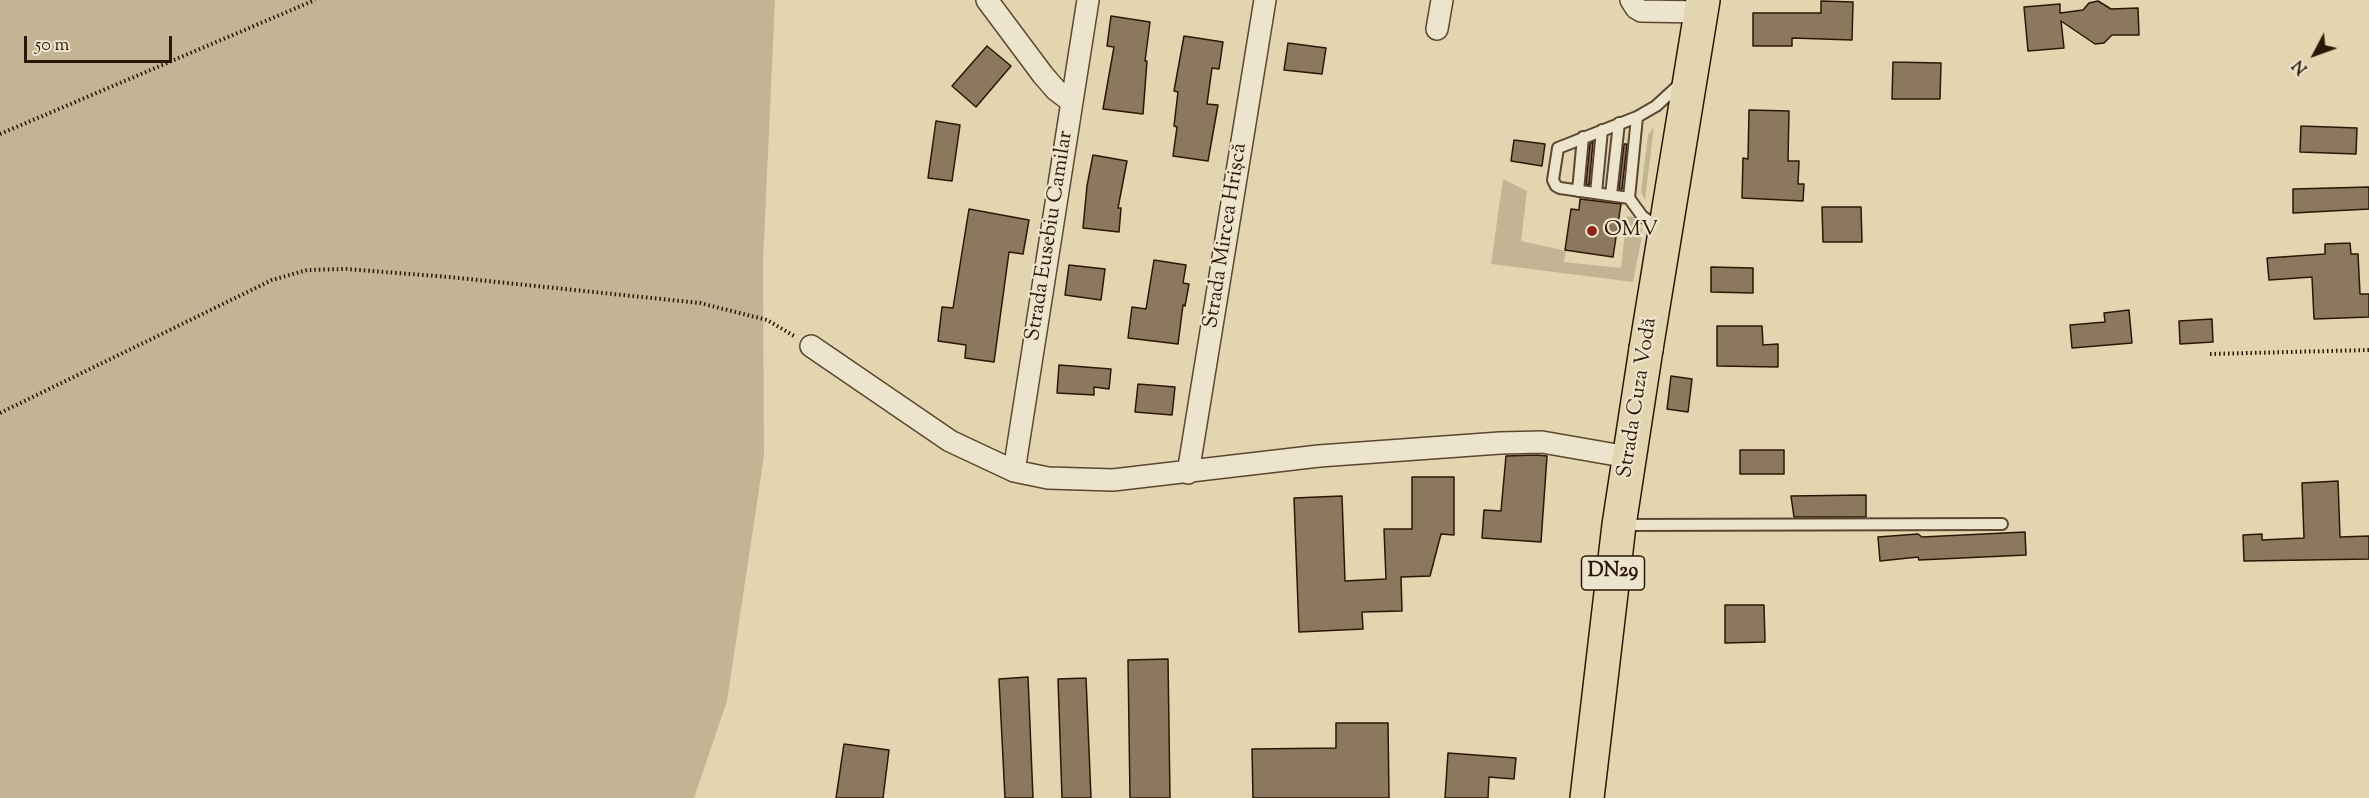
<!DOCTYPE html>
<html>
<head>
<meta charset="utf-8">
<style>
  body { margin:0 }
  #map { position:relative; width:2369px; height:798px; overflow:hidden; background:#e2d5b0; font-family:"Sorts Mill Goudy",serif }
  canvas { display:block }
  .north { position:absolute; left:2285px; top:24px; width:60px; height:60px; -webkit-text-stroke:4px #ece4cc; paint-order:stroke; rotate:229deg; font-size:16px; font-weight:700; line-height:24px; text-align:center; color:#2e1604 }
  .north::after { content:''; display:block; margin:auto; width:21px; height:27px; background:#2e1604; clip-path:polygon(50% 0,100% 100%,50% 72%,0 100%) }
  .scale { position:absolute; left:24px; top:36px; width:148px; height:27px; box-sizing:border-box; border:3px solid #2e1604; border-top:0; padding-left:8px; font-size:18px; line-height:21px; white-space:nowrap; color:#2e1604; -webkit-text-stroke:4px #ece4cc; paint-order:stroke }
</style>
</head>
<body>
<div id="map">
<canvas width="2369" height="798"></canvas>
<div class="north">N</div>
<div class="scale">50 m</div>
</div>
<script>
const ctx = document.querySelector('canvas').getContext('2d');
ctx.lineJoin = 'round';
function fill(path, color) { ctx.fillStyle = color; ctx.fill(path, 'evenodd'); }
const shape = rows => new Path2D(rows.map(r => 'M' + r).join(''));
function stroke(path, color, width, dash) { ctx.strokeStyle = color; ctx.lineWidth = width; ctx.lineCap = dash ? 'butt' : 'round'; ctx.setLineDash(dash || []); ctx.stroke(path); }
function write(font, color, halo, rows, align = 'center') {
  ctx.font = font + ' "Sorts Mill Goudy",serif'; ctx.lineWidth = 4.5; ctx.setLineDash([]); ctx.textBaseline = 'middle'; ctx.strokeStyle = halo; ctx.fillStyle = color; for (const [text, x, y, turn = 0] of rows) {
    ctx.save(); ctx.translate(x, y); ctx.rotate((+turn || 0) * Math.PI / 180); ctx.textAlign = isNaN(turn) ? turn : align; if (halo) ctx.strokeText(text, 0, 0); ctx.fillText(text, 0, 0); ctx.restore();
  }
}
fill(shape([
  [0,0,775,0,763,262,764,456,727,701,694,798,0,798],
  [1654,127,1645,200,1641,192,1648,135],
  [1503,179,1527,191,1521,241,1566,251,1564,262,1621,268,1627,216,1633,217,1642,229,1642,236,1633,282,1491,264]
]), '#c3b593');
const building = shape([
  [1821,1,1853,2,1852,40,1792,38,1792,46,1753,46,1753,13,1821,13,1821,1],
  [2098,1,2111,9,2138,8,2139,35,2112,35,2104,43,2095,44,2061,21,2064,48,2028,51,2024,7,2060,4,2060,13,2083,10,2089,3,2098,1],
  [1111,16,1150,22,1145,61,1147,61,1143,114,1103,109,1114,47,1107,46,1111,16],
  [1184,36,1223,42,1219,69,1212,68,1207,104,1218,105,1208,161,1173,156,1177,127,1174,126,1178,92,1174,91,1184,36],
  [1288,43,1326,48,1322,74,1284,70,1288,43],
  [987,46,1011,66,976,107,952,86,987,46],
  [1893,62,1941,63,1940,99,1892,99,1893,62],
  [1749,110,1789,111,1788,161,1799,161,1798,184,1804,184,1803,201,1742,198,1743,158,1748,159,1749,110],
  [936,121,960,125,952,181,928,178,936,121],
  [2301,126,2357,128,2356,154,2300,152,2301,126],
  [1514,140,1545,144,1542,166,1511,161,1514,140],
  [1593,142,1589,185,1586,184,1590,144,1593,142],
  [1624,144,1627,144,1622,189,1619,189,1624,144],
  [1093,155,1127,161,1118,208,1121,208,1119,232,1083,228,1087,186,1093,155],
  [2369,187,2369,209,2293,213,2293,189,2369,187],
  [1580,199,1621,204,1613,257,1565,250,1571,209,1579,210,1580,199],
  [1822,207,1861,207,1862,242,1823,242,1822,207],
  [969,209,1029,220,1023,254,1009,252,994,362,965,358,966,345,938,341,942,307,953,308,969,209],
  [2350,243,2351,254,2358,254,2360,294,2369,294,2369,317,2314,319,2312,277,2269,280,2267,258,2325,254,2325,244,2350,243],
  [1154,260,1186,265,1183,283,1189,284,1185,306,1183,305,1178,344,1128,338,1132,307,1146,309,1154,260],
  [1069,265,1105,269,1101,300,1065,295,1069,265],
  [1711,267,1753,268,1753,293,1711,292,1711,267],
  [2129,310,2132,343,2072,348,2070,325,2105,322,2104,313,2129,310],
  [2212,319,2213,342,2180,344,2179,321,2212,319],
  [1717,326,1762,326,1763,345,1778,344,1778,367,1717,366,1717,326],
  [1059,365,1111,369,1109,389,1094,387,1094,395,1057,393,1059,365],
  [1671,376,1692,379,1688,412,1667,409,1671,376],
  [1138,384,1175,387,1172,415,1135,412,1138,384],
  [1740,450,1784,450,1784,474,1740,474,1740,450],
  [1536,455,1547,456,1541,542,1482,538,1484,510,1501,511,1506,456,1536,455],
  [1412,477,1454,477,1454,535,1441,534,1430,576,1401,577,1402,611,1362,612,1363,629,1299,632,1294,498,1342,496,1345,581,1386,579,1384,529,1412,529,1412,477],
  [2338,481,2340,537,2369,536,2369,559,2244,561,2243,535,2262,534,2262,540,2304,538,2302,483,2338,481],
  [1866,495,1866,517,1794,517,1791,496,1866,495],
  [2025,532,2026,555,1919,560,1918,557,1880,561,1878,537,1918,534,1922,537,2025,532],
  [1725,605,1764,605,1765,642,1725,643,1725,605],
  [1168,659,1170,798,1130,798,1128,660,1168,659],
  [1028,677,1033,798,1005,798,999,679,1028,677],
  [1086,678,1091,798,1062,798,1058,679,1086,678],
  [1336,723,1388,723,1389,798,1253,798,1252,749,1336,748,1336,723],
  [844,744,889,750,883,798,836,798,844,744],
  [1448,753,1516,758,1514,779,1489,777,1488,798,1445,798,1448,753]
]);
fill(building, '#8c795d');
stroke(building, '#2e1604', 1.5);
const lane = shape([
  [1578,191,1583,137],
  [1596,193,1602,130],
  [1611,195,1619,123],
  [1629,198,1560,188,1556,186,1553,180,1558,148,1637,117],
  [1663,226,1655,225,1642,216,1629,198,1637,117,1656,106,1680,84],
  [1622,525,2002,524]
]);
const street = shape([
  [987,0,1043,75,1056,90,1072,102],
  [1631,0,1636,8,1641,11,1701,12],
  [1437,29,1442,0],
  [811,346,950,441,1014,471,1048,478,1113,480,1319,456,1500,443,1542,442,1628,457],
  [1014,471,1088,0],
  [1188,473,1265,0]
]);
const primary = shape([
  [1587,798,1619,525,1646,349]
]);
const highway = shape([
  [1646,349,1703,0]
]);
stroke(lane, '#5b462f', 14);
stroke(street, '#5b462f', 24);
stroke(primary, '#2e1604', 36);
stroke(highway, '#2e1604', 36);
stroke(shape([
  [0,134,315,0],
  [2210,354,2369,350],
  [0,413,272,280,307,270,346,269,449,277,700,303,767,320,796,337]
]), '#2e1604', 4, [1.5, 3]);
stroke(lane, '#ece4cc', 10);
stroke(street, '#ece4cc', 21);
stroke(primary, '#e2d5b0', 33);
stroke(highway, '#e2d5b0', 33);
for (const [x, y, r, color] of [
  [1592,231,6,"#8f2418"]
]) { const dot = new Path2D(); dot.arc(x, y, r, 0, 2 * Math.PI); ctx.fillStyle = color; ctx.fill(dot); stroke(dot, '#ece4cc', 2); }
for (const [x, y, w] of [
  [1613,573,63]
]) { const box = new Path2D(); box.roundRect(x - w / 2, y - 17, w, 34, 4.5); ctx.fillStyle = '#ece4cc'; ctx.fill(box); stroke(box, '#2e1604', 1.5); }
write('bold 20px', '#2e1604', null, [
  ["DN29",1613,573]
]);
write('21px', '#2e1604', '#ece4cc', [
  ["OMV",1604,231]
], 'left');
write('21px', '#2e1604', '#ece4cc', [
  ["Strada Eusebiu Camilar",1051,236,-81],
  ["Strada Mircea Hrișcă",1227,236,-81],
  ["Strada Cuza Vodă",1639,398,-81]
]);
</script>
</body>
</html>
